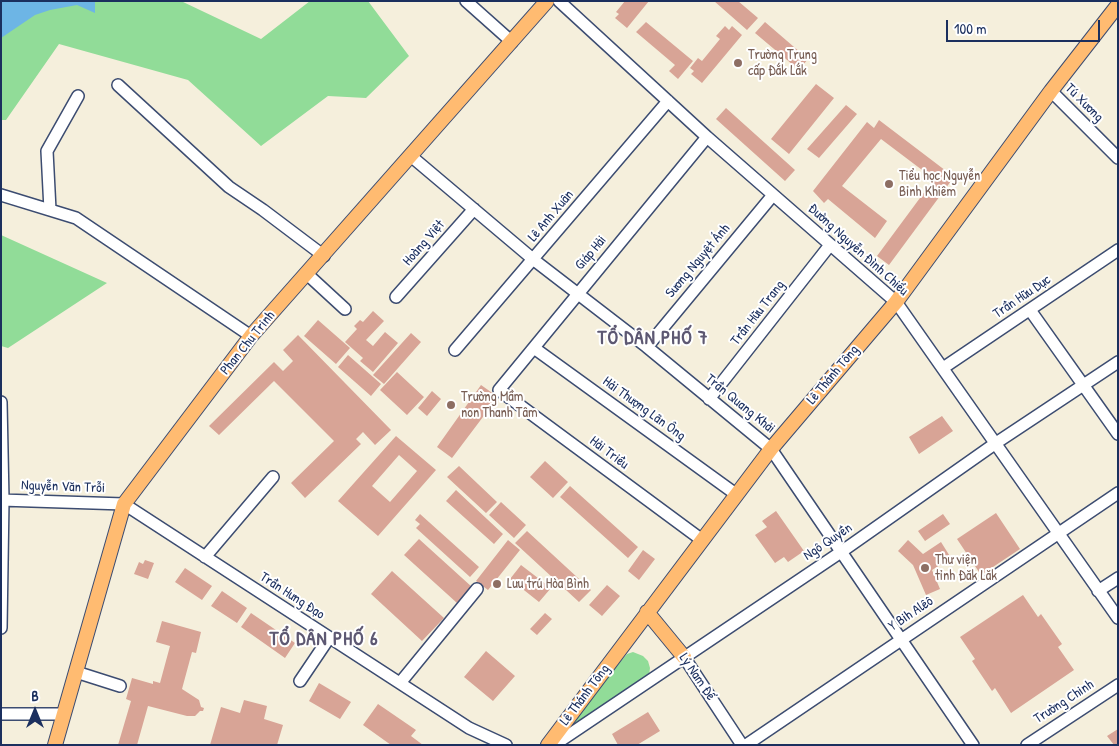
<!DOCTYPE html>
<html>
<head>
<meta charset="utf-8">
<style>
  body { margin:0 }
  #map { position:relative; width:1119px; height:746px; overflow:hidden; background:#f5efdc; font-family:"Patrick Hand",sans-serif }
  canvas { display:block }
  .frame { position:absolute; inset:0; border:2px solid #1b2f5e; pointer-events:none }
  .north { position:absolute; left:10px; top:686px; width:50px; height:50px; -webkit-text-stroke:4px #fff; paint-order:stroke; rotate:0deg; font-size:14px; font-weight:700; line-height:20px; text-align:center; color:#1b2f5e }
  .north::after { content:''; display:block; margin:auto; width:18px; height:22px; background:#1b2f5e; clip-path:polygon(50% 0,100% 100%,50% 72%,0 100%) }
  .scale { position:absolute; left:946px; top:20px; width:154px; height:22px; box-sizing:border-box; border:2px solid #1b2f5e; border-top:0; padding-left:6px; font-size:15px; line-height:18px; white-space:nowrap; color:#1b2f5e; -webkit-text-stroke:4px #fff; paint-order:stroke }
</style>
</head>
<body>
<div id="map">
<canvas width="1119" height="746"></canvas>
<div class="frame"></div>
<div class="north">B</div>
<div class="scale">100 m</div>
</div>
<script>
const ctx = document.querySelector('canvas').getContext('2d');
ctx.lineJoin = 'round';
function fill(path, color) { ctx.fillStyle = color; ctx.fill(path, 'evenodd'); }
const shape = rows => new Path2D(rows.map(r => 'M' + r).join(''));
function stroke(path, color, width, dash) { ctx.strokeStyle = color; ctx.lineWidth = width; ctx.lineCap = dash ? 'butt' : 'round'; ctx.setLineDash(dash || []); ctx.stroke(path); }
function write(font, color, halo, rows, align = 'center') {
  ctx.font = font + ' "Patrick Hand",sans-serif'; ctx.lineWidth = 4; ctx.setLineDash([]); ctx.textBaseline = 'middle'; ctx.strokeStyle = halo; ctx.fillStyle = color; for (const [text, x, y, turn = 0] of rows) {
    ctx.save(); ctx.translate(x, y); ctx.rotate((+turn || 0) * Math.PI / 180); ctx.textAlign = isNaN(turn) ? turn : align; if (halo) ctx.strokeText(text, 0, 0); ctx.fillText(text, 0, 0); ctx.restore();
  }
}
fill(shape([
  [1,1,181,1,261,39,310,1,368,1,409,56,366,98,328,96,261,146,188,80,59,44,6,120,1,120],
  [1,235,107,283,8,348,1,346],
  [633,652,643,656,648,661,650,668,649,675,548,745,627,654]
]), '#91dc98');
fill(shape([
  [1,1,95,1,95,13,77,5,50,10,35,15,1,38]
]), '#6db5e5');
fill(shape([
  [625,1,649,1,627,28,615,18,619,14,616,12],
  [714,1,738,1,758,18,747,30],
  [646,22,693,61,678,79,669,71,675,65,636,32],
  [765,22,808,59,799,70,755,33],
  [725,26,729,30,732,26,742,35,702,83,691,74,694,71,690,68,698,58,702,61,720,39,716,36],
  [816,84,834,98,789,154,771,139],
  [846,105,857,114,819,158,807,149],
  [726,108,795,170,785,181,716,119],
  [879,120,954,177,889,265,877,256,934,179,881,139,842,186,887,221,875,238,828,199,824,203,813,191,867,122,874,128],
  [373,311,384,321,366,340,373,346,385,332,398,343,373,372,360,361,363,358,345,342,357,329,354,326,360,320,363,322],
  [318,320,350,348,336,364,304,336],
  [411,333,421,342,384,384,373,375],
  [298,335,391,430,375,445,363,432,356,439,361,444,305,498,291,483,334,441,274,381,219,435,209,426,274,362,283,371,293,361,283,350],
  [348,355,381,384,371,396,338,367],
  [397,372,424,397,407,415,380,390],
  [481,385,498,397,452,458,437,447],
  [432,391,441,399,427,416,418,408],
  [942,416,953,431,919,454,909,437],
  [396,436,436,470,378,536,338,501],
  [399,455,417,471,390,502,372,486],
  [545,461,568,482,553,498,530,477],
  [459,466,497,502,486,513,447,477],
  [570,486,638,547,628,558,560,497],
  [456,490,503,534,494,544,446,501],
  [501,502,526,525,514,538,489,515],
  [776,511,804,551,788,562,784,557,775,563,755,535,767,527,762,521],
  [996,513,1020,549,981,575,957,539],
  [420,514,479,567,470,577,416,528,420,524,415,520],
  [943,514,950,524,925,541,918,531],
  [527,531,591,590,579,602,515,543],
  [419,539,472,587,457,603,404,555],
  [508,540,520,550,488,590,476,581],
  [908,540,923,554,941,542,951,558,932,570,940,589,926,595,913,565,898,551],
  [643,550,655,559,639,580,628,571],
  [145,560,154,563,148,579,134,574,139,562,143,564],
  [521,565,551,588,539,602,510,579],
  [185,568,212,586,202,600,175,582],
  [392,571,444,618,422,641,371,594],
  [607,585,620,596,602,616,589,605],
  [222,591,247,608,237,623,211,606],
  [1023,595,1038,617,1041,614,1062,644,1058,647,1074,670,1011,713,995,688,992,691,972,661,975,659,960,637],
  [251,613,295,643,285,658,241,627],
  [545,613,552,619,537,635,530,629],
  [162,621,201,632,196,653,192,652,182,689,199,700,201,707,204,708,203,711,200,711,195,716,187,716,148,706,137,745,118,745,131,701,126,699,132,678,153,684,153,681,160,683,170,646,156,642],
  [486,651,515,676,493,701,464,677],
  [319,683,351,702,340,719,309,701],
  [244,700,267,706,264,719,283,725,277,745,210,745,221,707,240,713],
  [378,704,416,730,411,736,423,745,391,745,363,725],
  [648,712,660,731,637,745,618,745,612,734],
  [1118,729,1118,745,1114,745,1107,736]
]), '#d8a496');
const minor = shape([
  [466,1,512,42],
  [559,1,707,137,896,302,1118,618],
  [118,85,229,187,263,210,324,256],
  [1051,91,1118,158],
  [412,157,534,260,647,347,771,449,973,745],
  [1,195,76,218,251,336],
  [50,210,47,151,78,96],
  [307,274,345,309],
  [396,297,474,209],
  [1030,310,1118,434],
  [647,347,773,195],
  [534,348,737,495],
  [455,350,668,101],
  [943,368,1118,250],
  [709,399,830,245],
  [1,402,3,500,1,628],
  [1,500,124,504,469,728,506,745],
  [702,540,499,390,707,137],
  [205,557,273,477],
  [1098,591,1118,578],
  [684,657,742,745],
  [76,672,120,686],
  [300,681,329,638],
  [400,683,477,589],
  [1,714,64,714],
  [554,745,841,552,996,443,1118,362],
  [746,745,1118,493],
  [1027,745,1118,685]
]);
const major = shape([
  [647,612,684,657],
  [55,745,124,504,251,336,547,1],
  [548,745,771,449,896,302,1051,91,1118,5]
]);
stroke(minor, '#3c4c71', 14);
stroke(major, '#3c4c71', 16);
stroke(minor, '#fff', 11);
stroke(major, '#ffbb71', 14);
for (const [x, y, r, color] of [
  [738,63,5,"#8d6e63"],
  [889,184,5,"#8d6e63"],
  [451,405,5,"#8d6e63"],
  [925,568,5,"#8d6e63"],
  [497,584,5,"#8d6e63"]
]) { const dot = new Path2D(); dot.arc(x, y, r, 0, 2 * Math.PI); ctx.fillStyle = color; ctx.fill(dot); stroke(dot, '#fff', 2); }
write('14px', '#785e54', '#fff', [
  ["Trường Trung",748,55],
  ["cấp Đắk Lắk",748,71],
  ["Tiểu học Nguyễn",899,176],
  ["Bỉnh Khiêm",899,192],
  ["Trường Mầm",461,397],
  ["non Thanh Tâm",461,413],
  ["Thư viện",935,560],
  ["tỉnh Đăk Lăk",935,576],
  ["Lưu trú Hòa Bình",507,584]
], 'left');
write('14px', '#1b2f5e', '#fff', [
  ["Tú Xương",1084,103,45],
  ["Lê Anh Xuân",551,216,-50],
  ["Hoàng Việt",424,243,-49],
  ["Đường Nguyễn Đình Chiểu",858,250,42],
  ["Giáp Hải",591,253,-50],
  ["Sương Nguyệt Ánh",698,261,-50],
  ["Trần Hữu Dực",1022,297,-34],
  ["Trần Hữu Trang",758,313,-52],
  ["Phan Chu Trinh",248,343,-51],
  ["Lê Thánh Tông",833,375,-50],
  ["Trần Quang Khải",740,404,39],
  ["Hải Thượng Lãn Ông",644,409,36],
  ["Hải Triều",609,453,37],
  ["Nguyễn Văn Trỗi",63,487,2],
  ["Ngô Quyền",828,542,-34],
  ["Trần Hưng Đạo",292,596,33],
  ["Y Bih Alêô",911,614,-34],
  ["Lý Nam Đế",697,677,56],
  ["Lê Thánh Tông",585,695,-53],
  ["Trường Chinh",1064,702,-33]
]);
ctx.letterSpacing = '1px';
write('bold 19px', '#5d5872', '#fff', [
  ["TỔ DÂN PHỐ 7",653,339],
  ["TỔ DÂN PHỐ 6",324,640]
]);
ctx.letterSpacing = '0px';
</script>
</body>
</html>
